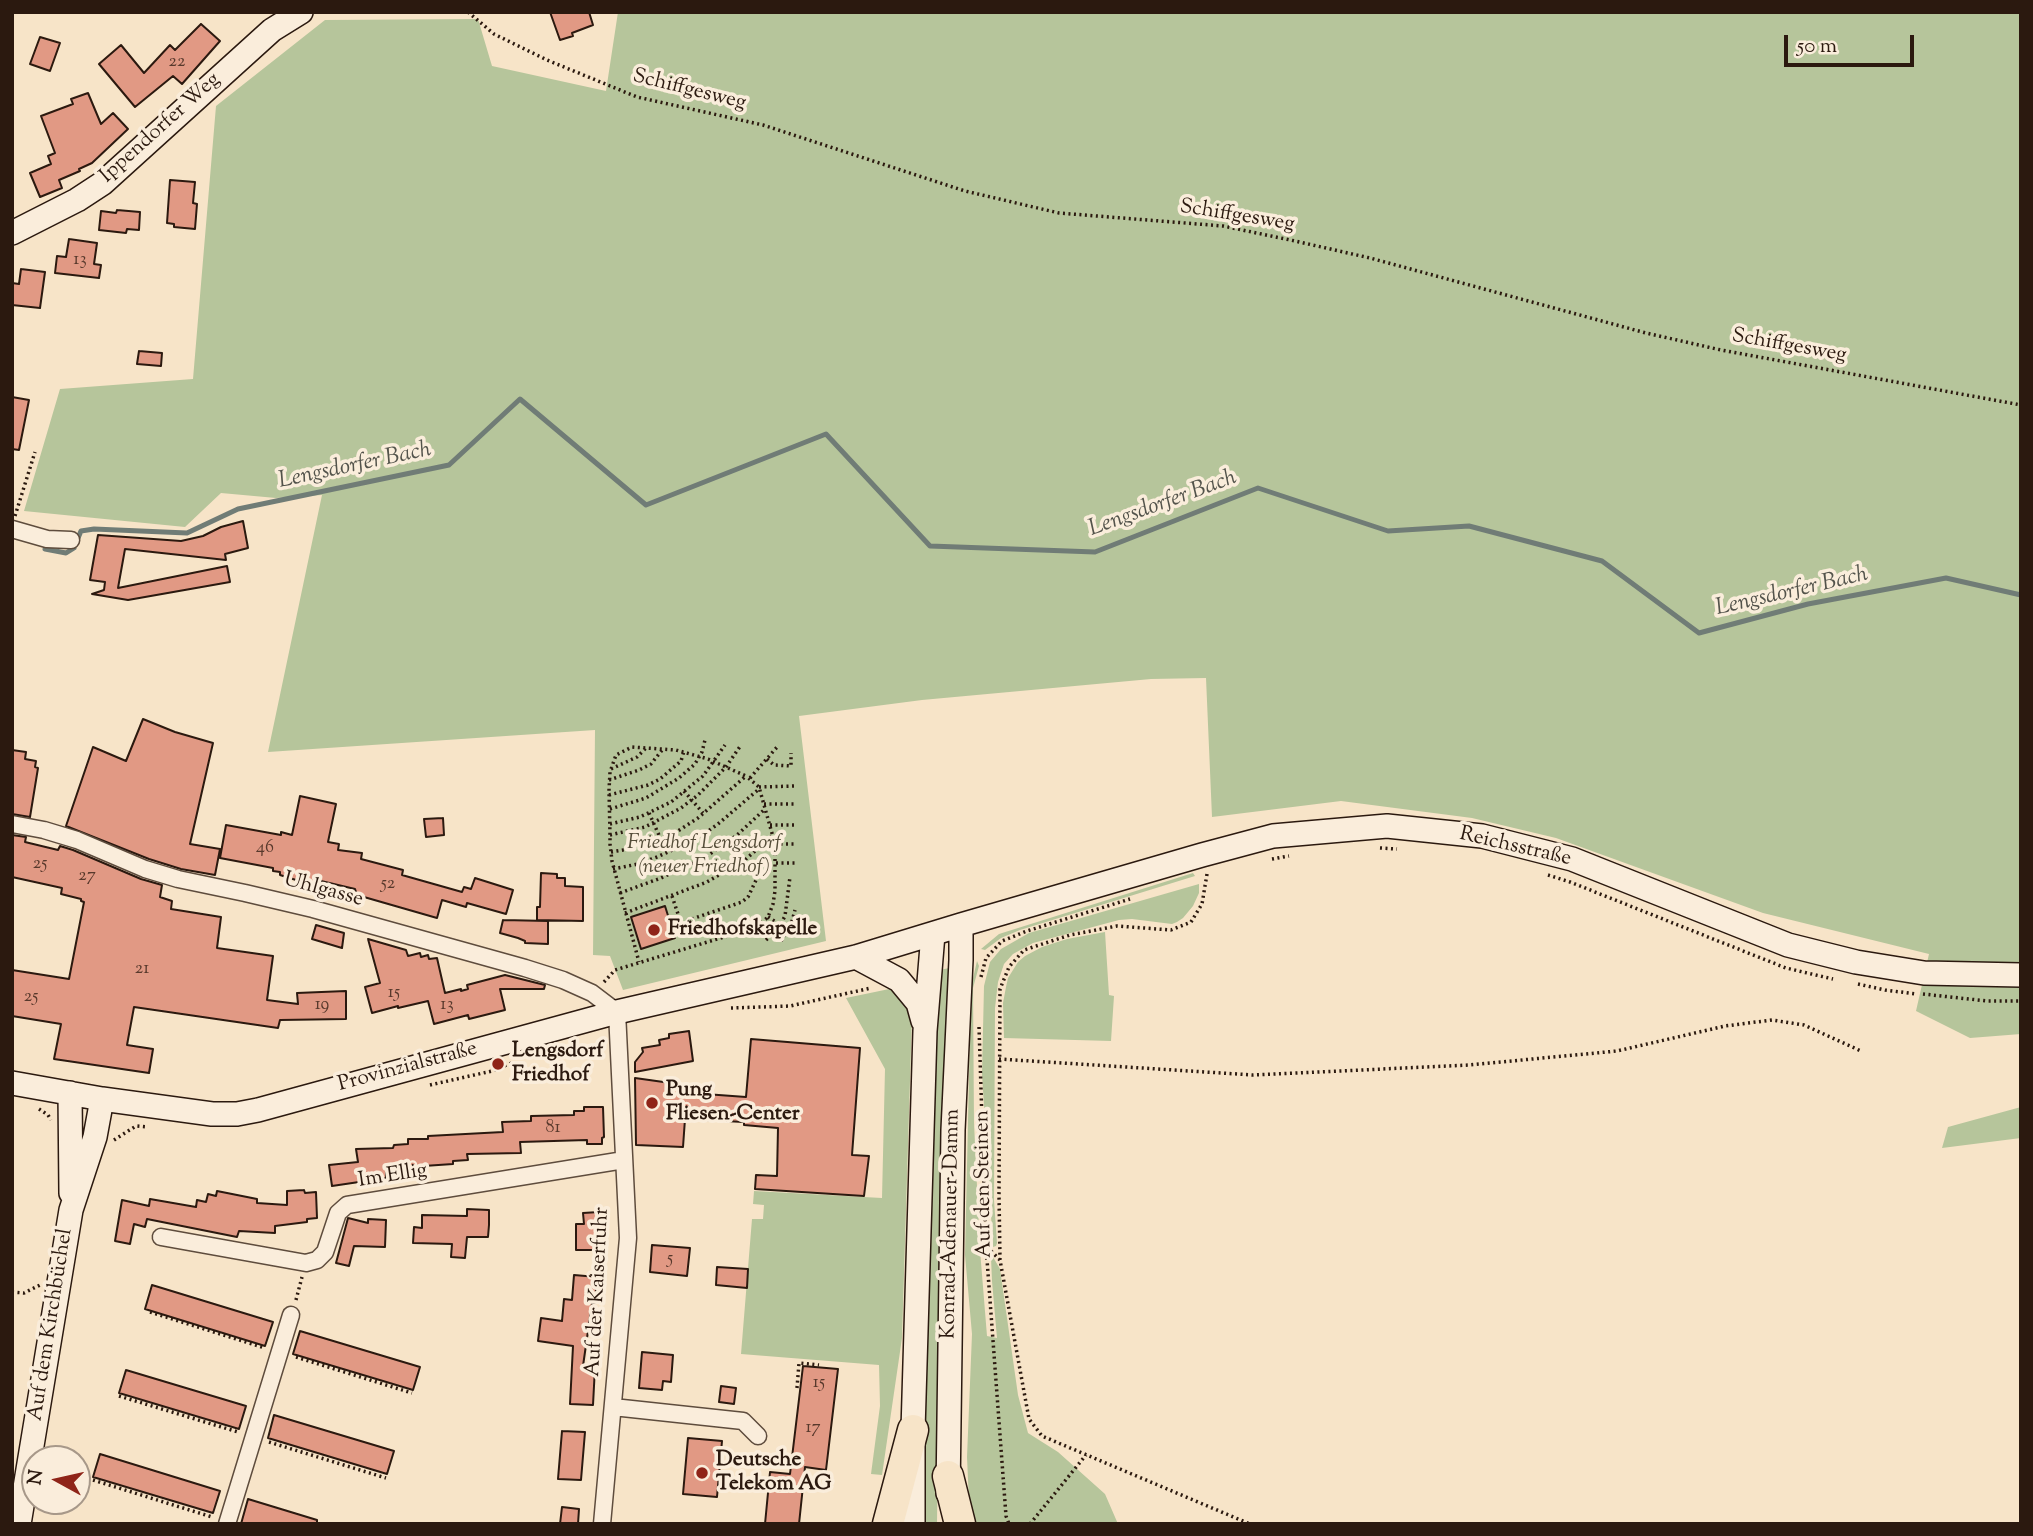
<!DOCTYPE html>
<html>
<head>
<meta charset="utf-8">
<style>
  body { margin:0 }
  #map { position:relative; width:2033px; height:1536px; overflow:hidden; background:#f7e4c8; font-family:"Sorts Mill Goudy",serif }
  canvas { display:block }
  .frame { position:absolute; inset:0; border:14px solid #2b190f; pointer-events:none }
  .north { position:absolute; left:21px; top:1445px; width:70px; height:70px; box-sizing:border-box; background:#faeddb; border:2px solid #a79889; border-radius:50%; rotate:278deg; font-size:19px; font-weight:700; line-height:28px; text-align:center; color:#2b190f }
  .north::after { content:''; display:block; margin:auto; width:24px; height:32px; background:#8f2418; clip-path:polygon(50% 0,100% 100%,50% 72%,0 100%) }
  .scale { position:absolute; left:1784px; top:35px; width:130px; height:32px; box-sizing:border-box; border:4px solid #2b190f; border-top:0; padding-left:9px; font-size:21px; line-height:24px; white-space:nowrap; color:#2b190f; -webkit-text-stroke:5px #faeddb; paint-order:stroke }
</style>
</head>
<body>
<div id="map">
<canvas width="2033" height="1536"></canvas>
<div class="frame"></div>
<div class="north">N</div>
<div class="scale">50 m</div>
</div>
<script>
const ctx = document.querySelector('canvas').getContext('2d');
ctx.lineJoin = 'round';
function fill(path, color) { ctx.fillStyle = color; ctx.fill(path, 'evenodd'); }
const shape = rows => new Path2D(rows.map(r => 'M' + r).join(''));
function stroke(path, color, width, dash) { ctx.strokeStyle = color; ctx.lineWidth = width; ctx.lineCap = dash ? 'butt' : 'round'; ctx.setLineDash(dash || []); ctx.stroke(path); }
function write(font, color, halo, rows, align = 'center') {
  ctx.font = font + ' "Sorts Mill Goudy",serif'; ctx.lineWidth = 7; ctx.setLineDash([]); ctx.textBaseline = 'middle'; ctx.strokeStyle = halo; ctx.fillStyle = color; for (const [text, x, y, turn = 0] of rows) {
    ctx.save(); ctx.translate(x, y); ctx.rotate((+turn || 0) * Math.PI / 180); ctx.textAlign = isNaN(turn) ? turn : align; if (halo) ctx.strokeText(text, 0, 0); ctx.fillText(text, 0, 0); ctx.restore();
  }
}
fill(shape([
  [618,12,2021,12,2021,1034,1970,1038,1916,1011,1929,954,1763,913,1556,838,1472,818,1341,801,1212,817,1206,678,1151,679,922,700,799,716,826,941,623,990,610,956,593,955,595,730,268,752,322,495,276,498,221,493,185,527,24,511,60,389,193,379,216,106,325,20,478,19,492,66,606,91],
  [1193,873,1195,876,1020,930,1001,938,985,950,981,949,999,934],
  [1199,884,1199,893,1193,906,1183,918,1177,922,1172,924,1132,919,1119,920,1033,943,1013,954,1004,964,998,982,995,1008,994,1200,997,1243,996,1246,993,1247,982,1074,984,986,990,962,1001,949,1029,933],
  [1105,932,1109,995,1114,996,1111,1041,1004,1038,1003,1003,1006,987,1008,978,1018,962,1025,956,1042,947,1067,939],
  [977,961,979,966,973,988,974,1123,980,1250,987,1336,997,1338,992,1281,991,1258,993,1257,1000,1269,1018,1395,1028,1433,1058,1452,1105,1494,1118,1524,970,1524,967,1457,972,1334,965,1255,971,987],
  [949,968,938,1428,937,1524,924,1524,926,1328,936,971],
  [894,988,903,998,912,1016,902,1338,882,1475,871,1474,880,1406,879,1365,741,1354,752,1219,763,1219,764,1205,753,1204,754,1191,882,1198,885,1069,846,998],
  [2021,1107,2021,1138,1942,1148,1948,1127]
]), '#b6c59b');
stroke(shape([
  [78,538,81,531,94,529,187,533,238,509,449,465,520,399,646,505,826,434,930,546,1095,552,1258,488,1388,531,1469,526,1602,561,1699,633,1808,604,1946,578,2021,595],
  [45,549,66,553,74,548]
]), '#707c76', 5);
const building = shape([
  [550,12,589,12,593,25,572,33,573,36,560,40,550,12],
  [201,24,220,41,182,84,173,76,135,107,99,64,121,45,144,73,170,45,175,50,201,24],
  [40,37,60,43,50,71,30,64,40,37],
  [88,93,101,124,113,113,128,129,92,163,79,169,80,171,59,180,62,188,40,197,30,173,51,164,48,156,55,153,41,116,73,104,71,99,88,93],
  [170,180,195,182,193,203,197,204,195,229,174,227,174,224,167,223,170,180],
  [117,210,140,212,139,230,127,229,126,233,99,230,101,211,116,213,117,210],
  [69,239,97,243,94,264,101,265,99,278,55,273,57,256,66,257,69,239],
  [21,269,45,272,40,308,12,305,12,283,19,284,21,269],
  [139,351,162,353,161,366,137,364,139,351],
  [12,397,29,400,19,450,12,449,12,397],
  [243,521,248,548,225,554,226,560,125,549,118,588,227,566,230,582,128,600,92,594,104,590,105,582,90,580,98,535,181,541,203,536,221,527,243,521],
  [143,719,175,732,213,743,190,844,220,849,215,875,181,869,149,859,66,826,93,747,126,761,143,719],
  [12,750,26,752,25,759,36,761,35,767,38,768,30,817,12,814,12,750],
  [300,796,336,804,328,842,339,844,338,850,362,853,361,859,403,870,402,875,462,892,464,887,471,889,475,878,513,890,506,914,467,903,466,907,442,900,437,918,357,895,355,889,321,881,321,885,296,880,280,875,280,872,273,871,273,868,220,858,226,825,281,835,281,832,292,835,300,796],
  [443,818,444,835,426,837,424,819,443,818],
  [12,835,26,837,25,842,58,850,60,846,73,850,141,879,162,885,160,897,172,901,171,909,221,917,217,948,273,956,267,1000,298,1004,297,993,346,991,346,1019,280,1020,278,1028,134,1007,127,1045,153,1049,149,1073,54,1059,61,1024,12,1016,12,970,69,979,84,902,81,901,81,899,61,894,62,888,12,877,12,835],
  [541,873,557,874,557,878,565,878,565,886,583,887,583,921,537,920,537,907,540,907,541,873],
  [665,906,675,938,641,949,631,917,665,906],
  [503,920,548,921,548,944,525,943,525,941,518,938,500,933,503,920],
  [316,925,344,933,342,948,312,939,316,925],
  [368,939,406,950,408,956,420,953,421,957,428,955,429,959,437,958,445,993,461,989,461,991,468,989,467,985,505,975,545,985,544,989,500,989,505,1010,469,1019,468,1015,434,1024,428,1001,398,1008,398,1006,372,1013,365,987,380,983,368,939],
  [689,1031,693,1061,635,1072,635,1062,643,1052,642,1048,660,1045,659,1040,669,1038,669,1034,689,1031],
  [751,1039,860,1048,852,1155,869,1156,864,1196,755,1189,756,1175,777,1176,778,1128,744,1125,744,1122,685,1119,683,1147,636,1145,635,1078,706,1088,705,1094,746,1097,751,1039],
  [584,1107,603,1107,604,1137,602,1138,602,1144,587,1144,587,1140,520,1142,521,1153,467,1154,468,1160,453,1161,453,1164,409,1167,409,1172,386,1173,386,1178,332,1186,329,1165,358,1162,356,1149,393,1148,394,1145,408,1144,408,1139,428,1139,428,1136,503,1132,502,1122,531,1121,531,1116,574,1115,574,1111,584,1111,584,1107],
  [304,1190,305,1193,316,1192,317,1218,307,1219,307,1222,275,1226,275,1233,239,1231,237,1237,147,1219,145,1227,134,1224,130,1244,115,1241,122,1200,149,1206,150,1199,196,1207,197,1200,206,1202,208,1194,216,1196,217,1191,257,1199,257,1203,287,1205,287,1191,304,1190],
  [467,1209,489,1210,489,1225,488,1237,467,1237,465,1258,451,1257,452,1244,413,1243,414,1227,422,1228,422,1215,467,1216,467,1209],
  [599,1212,599,1250,576,1250,576,1224,584,1224,583,1213,599,1212],
  [348,1218,368,1223,368,1219,386,1220,385,1247,354,1246,349,1266,336,1263,348,1218],
  [652,1245,690,1248,687,1276,650,1272,652,1245],
  [717,1267,748,1269,747,1288,716,1285,717,1267],
  [574,1275,597,1277,595,1303,592,1303,583,1366,595,1367,593,1405,570,1404,573,1346,538,1341,541,1318,562,1321,564,1299,572,1300,574,1275],
  [152,1285,273,1322,265,1346,145,1309,152,1285],
  [300,1331,420,1367,413,1390,293,1354,300,1331],
  [642,1352,673,1355,671,1382,663,1381,662,1390,639,1388,642,1352],
  [803,1366,838,1369,826,1470,805,1467,799,1524,765,1524,770,1472,790,1474,803,1366],
  [126,1370,246,1406,239,1429,119,1393,126,1370],
  [721,1386,736,1388,734,1404,719,1402,721,1386],
  [274,1415,394,1451,387,1474,268,1438,274,1415],
  [562,1431,585,1432,581,1480,558,1479,562,1431],
  [688,1438,722,1441,717,1497,683,1494,688,1438],
  [100,1454,220,1491,213,1513,93,1477,100,1454],
  [248,1499,317,1520,317,1524,241,1524,248,1499],
  [562,1507,579,1509,578,1524,560,1524,562,1507]
]);
fill(building, '#e19984');
stroke(building, '#2b190f', 2);
const street = shape([
  [12,529,47,539,71,540],
  [12,824,44,830,77,840,145,869,178,879,245,893,313,909,525,968,563,980,592,993,617,1012,628,1238,602,1524],
  [161,1237,306,1263,317,1260,325,1252,338,1213,347,1205,624,1160],
  [613,1407,743,1421,758,1436],
  [227,1524,291,1315]
]);
const secondary = shape([
  [12,233,77,200,103,183,272,30,301,12],
  [856,957,899,980,918,1003,923,1021],
  [12,1083,102,1099,212,1114,237,1114,258,1110,617,1012,856,957,961,925,1202,855,1273,836,1387,826,1482,836,1572,859,1788,945,1856,962,1924,973,2021,975],
  [70,1093,71,1193],
  [948,1493,953,1130,961,960,961,925],
  [19,1524,71,1210,95,1137,102,1099],
  [913,1524,913,1430,925,1031,933,934]
]);
const highway = shape([
  [948,1476,960,1524],
  [888,1524,913,1430]
]);
stroke(street, '#5e4c3d', 19);
stroke(secondary, '#2b190f', 26);
stroke(highway, '#2b190f', 33);
stroke(shape([
  [468,12,494,34,547,60,637,97,763,125,965,191,1059,213,1223,226,1295,241,1370,258,1646,333,1721,350,2021,405],
  [15,516,35,452],
  [767,759,774,765,791,766,791,753],
  [611,769,637,757,647,747],
  [750,778,778,746],
  [609,780,639,770,651,764,663,749],
  [759,787,795,786],
  [684,791,703,813],
  [609,795,648,785,660,779,681,761,684,751],
  [764,804,794,804],
  [610,809,646,798,679,778,695,764,702,752,705,740],
  [649,813,667,853],
  [610,824,640,817,671,802,703,776,725,745],
  [770,825,795,825],
  [610,835,645,827,681,808,698,795,726,767,741,745],
  [775,844,794,844],
  [1380,848,1397,849],
  [611,852,641,847,678,831,698,818,746,776,708,759,676,750,632,747,616,755,610,772,609,790,610,835,610,844,612,861,639,962],
  [1272,859,1289,856],
  '753 869a7 7 0 1 1 14 0a7 7 0 1 1-14 0Z',
  [776,863,796,863],
  [613,869,638,864,657,857,697,839,718,824,759,789],
  [1207,874,1202,904,1191,922,1171,930,1117,926,1070,935,1024,950,1009,967,1000,989,999,1195,1000,1260,1029,1419,1042,1436,1250,1524],
  [1548,875,1570,882,1786,968,1833,979],
  [620,893,661,878,707,856,736,836,765,809],
  [672,896,681,923],
  [625,913,707,882,746,859,773,835],
  [768,917,789,930],
  [671,926,742,902,748,897,758,876],
  [766,940,778,929,785,916,790,877],
  [781,941,791,925,795,910],
  [981,977,986,958,1002,941,1027,931,1130,899],
  [604,982,615,970,757,927,768,917,773,904,775,891,775,844,759,787,746,776],
  [1858,984,1885,990,1916,994],
  [1923,994,1987,1001,2021,1001],
  [731,1008,790,1006,871,988],
  [979,1027,986,1246,1006,1516,1009,1524],
  [999,1059,1253,1075,1469,1065,1617,1051,1725,1026,1772,1020,1804,1025,1861,1051],
  [430,1085,492,1071,514,1062],
  [39,1109,48,1115,51,1120],
  [114,1140,136,1126,148,1127],
  [987,1247,1000,1260],
  [12,1292,24,1293,40,1285],
  [296,1300,302,1277],
  [150,1312,265,1348],
  [296,1357,412,1393],
  [797,1388,799,1363,819,1365],
  [119,1396,238,1432],
  [269,1442,386,1478],
  [93,1480,212,1517],
  [1030,1524,1086,1455]
]), '#2b190f', 3.5, [2, 3.5]);
stroke(street, '#faeddb', 16);
stroke(secondary, '#faeddb', 23);
stroke(highway, '#f7e4c8', 30);
for (const [x, y, r, color] of [
  [654,930,7,"#8f2418"],
  [498,1064,7,"#8f2418"],
  [652,1103,7,"#8f2418"],
  [702,1473,7,"#8f2418"]
]) { const dot = new Path2D(); dot.arc(x, y, r, 0, 2 * Math.PI); ctx.fillStyle = color; ctx.fill(dot); stroke(dot, '#faeddb', 2.5); }
write('18px', '#58392c', null, [
  ["22",177,63],
  ["13",80,261],
  ["46",265,849],
  ["25",40,865],
  ["27",87,877],
  ["52",388,885],
  ["21",142,970],
  ["15",394,994],
  ["25",31,998],
  ["19",322,1006],
  ["13",447,1006],
  ["81",553,1129],
  ["5",670,1260],
  ["15",819,1384],
  ["17",813,1429]
]);
write('21px', '#2b190f', '#faeddb', [
  ["Schiffgesweg",689,91,14],
  ["Ippendorfer Weg",161,129,-42],
  ["Schiffgesweg",1237,217,9],
  ["Schiffgesweg",1789,347,10],
  ["Reichsstraße",1515,848,13],
  ["Uhlgasse",323,891,15],
  ["Provinzialstraße",408,1068,-15],
  ["Im Ellig",393,1177,-9],
  ["Auf den Steinen",985,1184,-91],
  ["Konrad-Adenauer-Damm",952,1224,-89],
  ["Auf der Kaiserfuhr",599,1292,-87],
  ["Auf dem Kirchbüchel",52,1325,-81]
]);
write('italic 21px', '#554d39', '#faeddb', [
  ["Friedhof Lengsdorf",704,844],
  ["(neuer Friedhof)",704,868]
]);
write('bold 21px', '#2b190f', '#faeddb', [
  ["Friedhofskapelle",668,930],
  ["Lengsdorf",512,1052],
  ["Friedhof",512,1076],
  ["Pung",666,1091],
  ["Fliesen-Center",666,1115],
  ["Deutsche",716,1461],
  ["Telekom AG",716,1485]
], 'left');
write('italic 23px', '#53534b', '#faeddb', [
  ["Lengsdorfer Bach",355,467,-12],
  ["Lengsdorfer Bach",1163,505,-20],
  ["Lengsdorfer Bach",1792,593,-13]
]);
</script>
</body>
</html>
